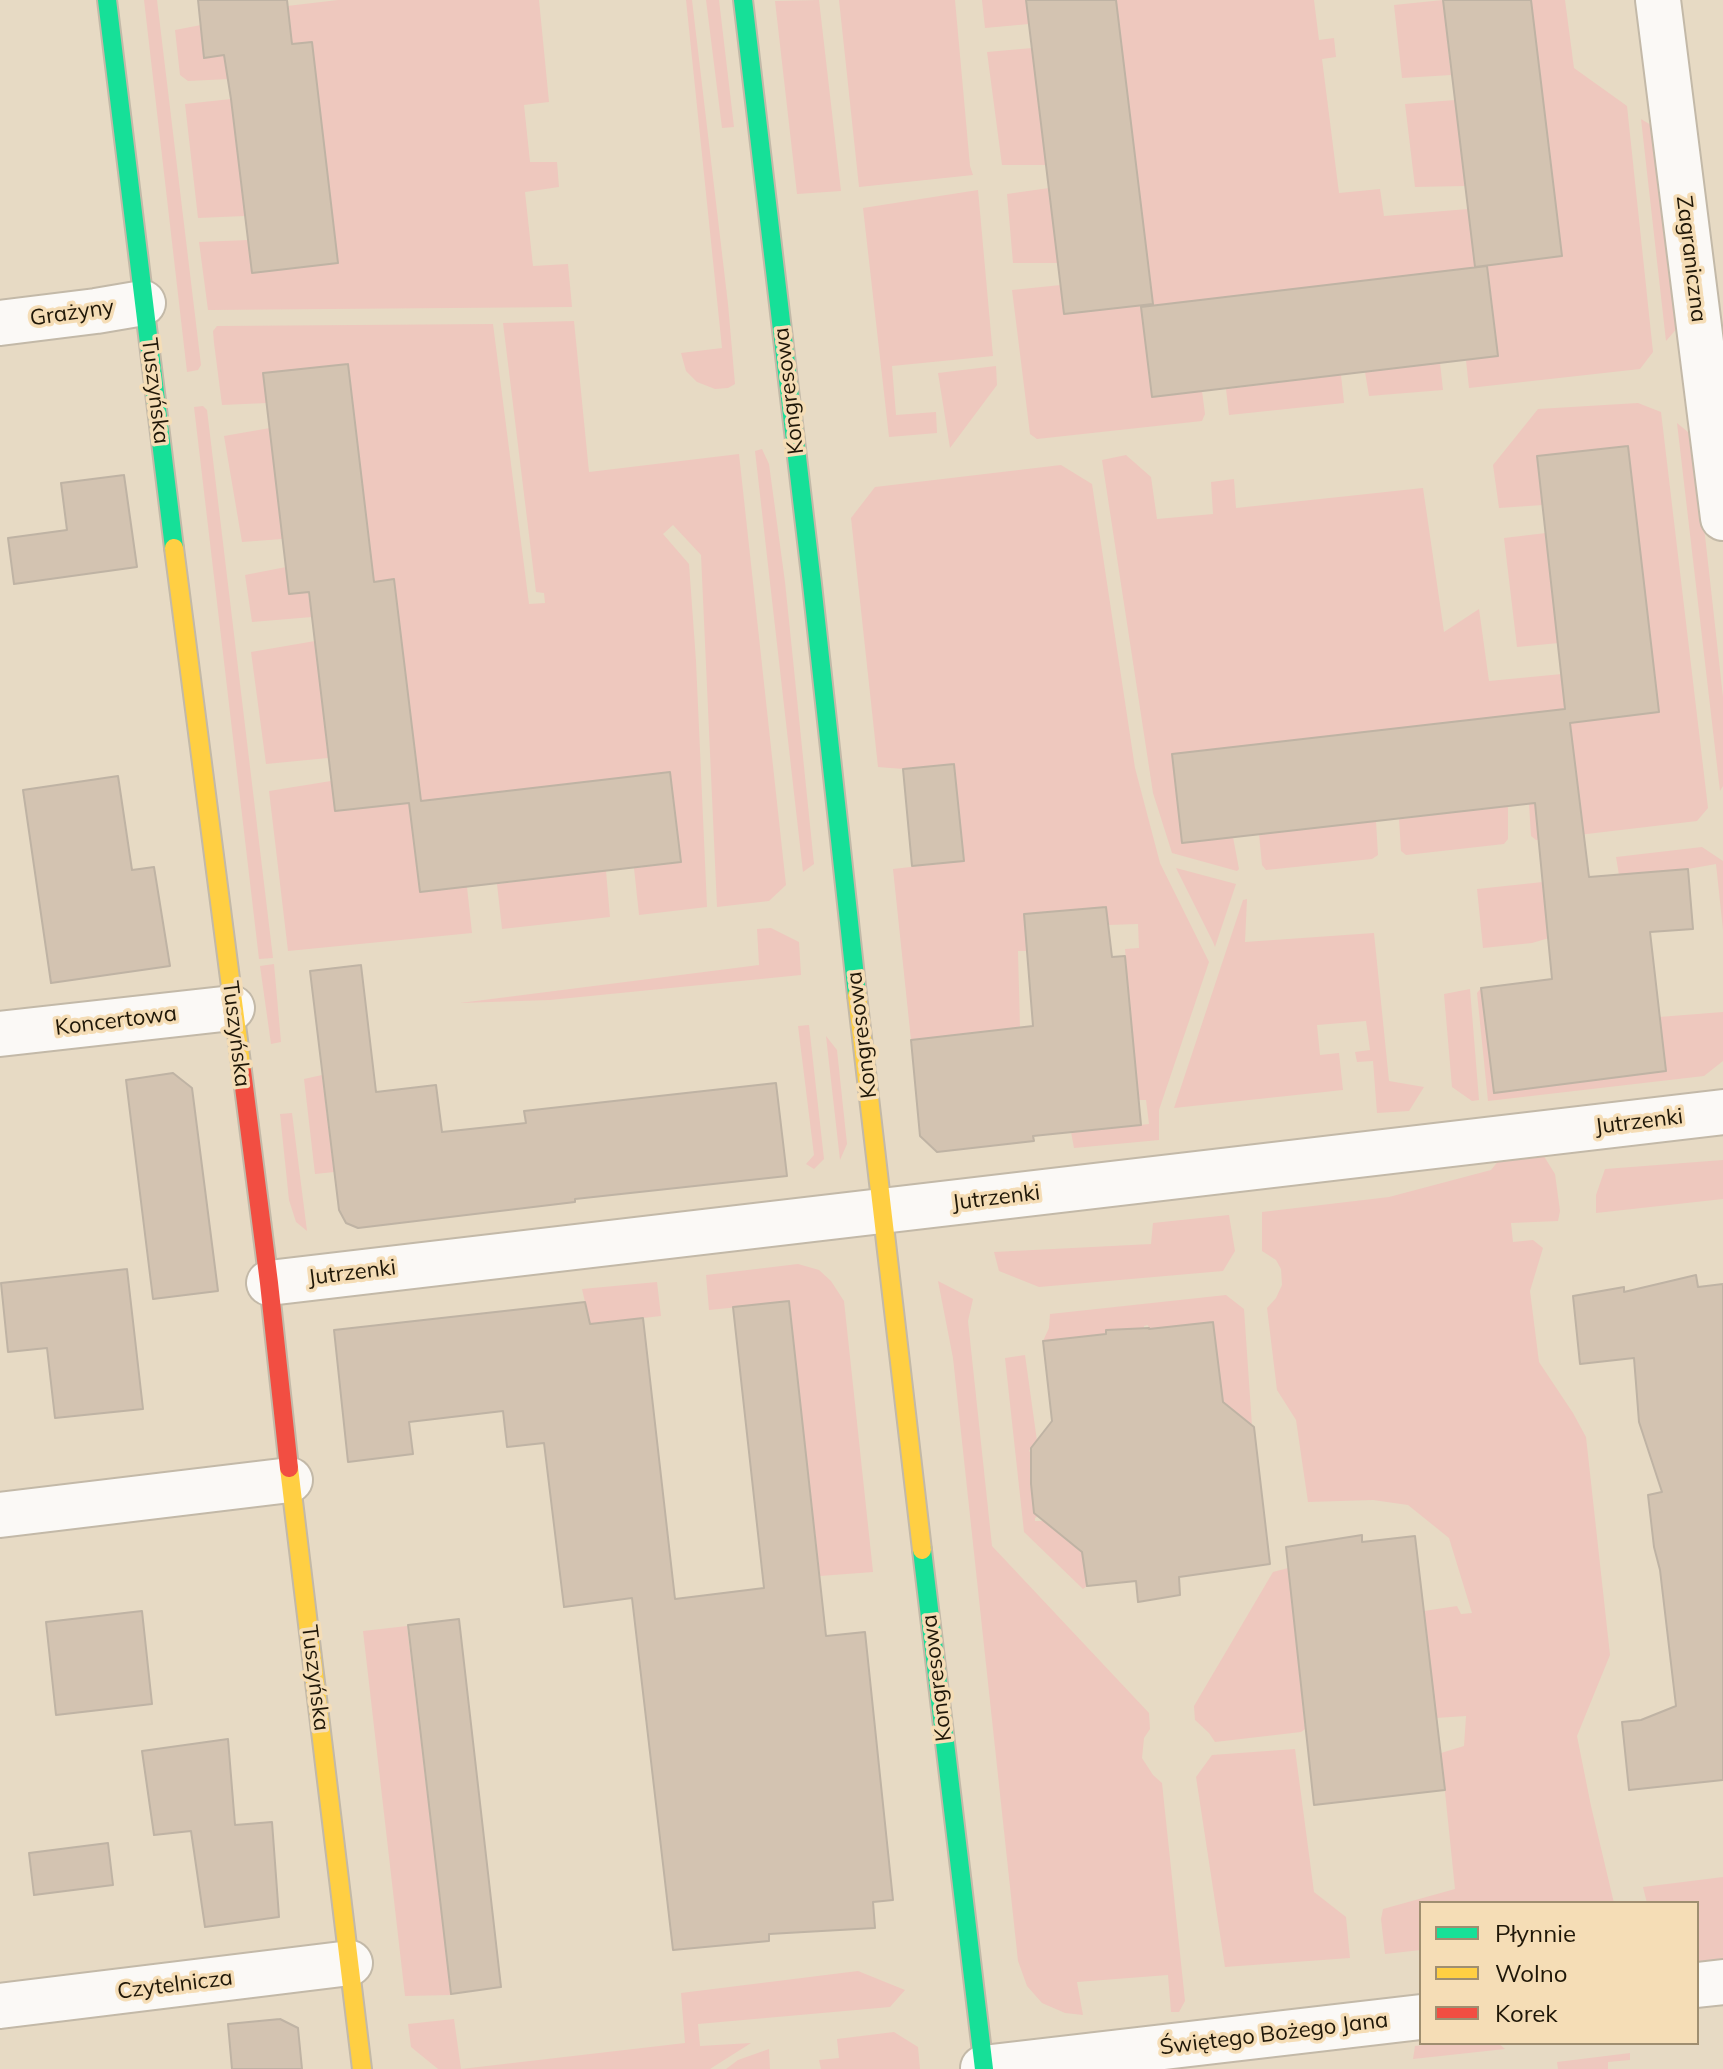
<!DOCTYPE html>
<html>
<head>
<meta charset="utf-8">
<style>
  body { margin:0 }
  #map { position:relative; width:1723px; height:2069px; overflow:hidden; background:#e7dac4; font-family:Mulish,sans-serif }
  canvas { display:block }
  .legend { position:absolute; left:1419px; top:1901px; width:280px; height:144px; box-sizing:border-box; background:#f5ddb6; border:2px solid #9f8e70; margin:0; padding:10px 14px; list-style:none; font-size:24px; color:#1f1708 }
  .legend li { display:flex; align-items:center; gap:16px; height:40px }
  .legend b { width:40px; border:2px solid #9f8e70 }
</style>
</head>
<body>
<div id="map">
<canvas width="1723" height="2069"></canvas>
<ul class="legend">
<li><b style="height:10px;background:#16e098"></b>Płynnie</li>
<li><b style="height:10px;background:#ffcf43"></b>Wolno</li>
<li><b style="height:10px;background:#f24e42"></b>Korek</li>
</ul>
</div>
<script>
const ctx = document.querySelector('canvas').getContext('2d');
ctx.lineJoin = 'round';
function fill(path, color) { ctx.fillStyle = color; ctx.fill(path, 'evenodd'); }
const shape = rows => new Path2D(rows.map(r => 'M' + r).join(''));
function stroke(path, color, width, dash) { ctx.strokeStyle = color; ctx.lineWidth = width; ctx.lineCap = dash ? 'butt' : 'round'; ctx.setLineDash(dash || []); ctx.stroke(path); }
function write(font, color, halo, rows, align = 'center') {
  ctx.font = font + ' Mulish,sans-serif'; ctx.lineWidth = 7; ctx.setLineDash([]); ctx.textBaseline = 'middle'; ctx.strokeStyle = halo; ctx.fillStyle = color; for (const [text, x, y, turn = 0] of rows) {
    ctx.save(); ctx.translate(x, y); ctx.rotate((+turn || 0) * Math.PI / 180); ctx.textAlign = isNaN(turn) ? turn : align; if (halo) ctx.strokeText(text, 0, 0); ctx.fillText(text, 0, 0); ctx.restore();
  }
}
fill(shape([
  [144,0,157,0,201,365,198,370,187,372],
  [338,0,539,0,549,102,524,105,530,162,557,162,559,187,525,192,533,266,568,264,572,307,208,310,199,242,248,240,252,273,338,263,312,43,292,44,287,6],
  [686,0,692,0,728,304,735,384,728,388,715,389,697,382,686,371,681,353,722,348],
  [706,0,719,0,734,127,722,128],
  [819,0,841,191,797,194,775,1],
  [839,0,955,0,970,166,973,175,859,187],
  [982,0,1026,0,1029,24,985,28],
  [1116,0,1314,0,1319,40,1334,38,1336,57,1322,59,1339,193,1380,189,1384,216,1468,209,1475,268,1153,306],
  [1443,0,1451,75,1402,78,1394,5],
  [1531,0,1565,0,1574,68,1627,106,1653,352,1640,369,1469,388,1466,360,1498,356,1487,265,1562,256],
  [201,25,204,55,226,55,229,79,188,81,180,75,175,30],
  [1032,48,1046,165,1002,165,987,52],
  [231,99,245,216,198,218,185,104],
  [1455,100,1465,186,1415,187,1405,104],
  [1641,119,1656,128,1679,326,1666,341],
  [1049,188,1058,263,1013,263,1007,194],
  [978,190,993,356,892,366,896,415,936,412,937,433,889,437,863,208],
  [1061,285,1065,314,1141,305,1152,397,1202,391,1205,414,1202,421,1037,439,1030,434,1012,290],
  [574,321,589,472,739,454,786,885,769,901,717,907,701,555,673,525,663,534,689,564,696,661,707,907,639,915,634,868,681,862,670,773,421,801,394,580,374,582,348,364,263,373,267,403,222,405,214,343,213,331,217,326,493,324,529,604,545,603,544,593,536,592,503,323],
  [1440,363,1443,390,1369,396,1365,372],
  [996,366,997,385,950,448,938,373],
  [1341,375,1344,403,1229,415,1226,389],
  [1638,403,1661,412,1708,808,1697,821,1536,840,1531,836,1529,804,1579,797,1570,723,1659,712,1628,447,1543,505,1499,508,1493,465,1538,409],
  [203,406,207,410,273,958,259,959,194,407],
  [1677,423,1694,437,1723,697,1723,786,1720,791],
  [270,428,282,539,242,542,224,436],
  [762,449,769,464,785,582,814,864,803,872,755,451],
  [1126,455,1151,477,1157,519,1213,514,1211,482,1234,479,1236,508,1423,488,1444,632,1479,609,1489,681,1562,674,1566,709,1172,754,1182,843,1233,837,1239,869,1237,871,1172,853,1153,793,1102,460],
  [1061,465,1092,484,1135,768,1160,863,1209,962,1159,1110,1159,1140,1074,1148,1071,1132,1149,1124,1146,1100,1138,1100,1125,949,1139,948,1138,924,1108,925,1028,951,1018,951,1020,1028,911,1040,893,869,963,861,954,764,903,769,878,767,851,518,875,487],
  [1546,533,1559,643,1517,647,1504,538],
  [286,567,289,594,308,592,312,617,252,622,245,575],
  [315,641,328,758,266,764,251,652],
  [331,781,335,811,409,803,420,892,467,887,472,933,288,951,269,791],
  [1508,806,1508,839,1504,844,1406,855,1401,851,1399,819],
  [1376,821,1378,855,1372,859,1266,870,1262,865,1259,834],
  [1702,847,1723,861,1723,930,1716,864,1688,869,1619,875,1616,857],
  [1176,868,1236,884,1215,947,1213,942],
  [606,871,610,917,502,929,497,884],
  [1543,882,1563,934,1532,943,1483,948,1477,889],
  [1247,899,1245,942,1374,933,1389,1081,1424,1087,1409,1111,1377,1113,1373,1061,1357,1062,1355,1052,1370,1050,1366,1021,1317,1025,1320,1055,1339,1053,1343,1090,1174,1108,1243,900],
  [771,928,799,942,801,975,550,1000,460,1003,759,965,757,929],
  [274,964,281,1042,271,1044,260,966],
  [1481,988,1495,1093,1665,1071,1659,1017,1723,1012,1723,1061,1704,1076,1488,1101,1477,993],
  [1470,989,1479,1100,1472,1101,1452,1087,1444,994],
  [809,1025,824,1159,814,1169,806,1164,814,1155,798,1026],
  [826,1036,837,1050,847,1144,840,1160],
  [322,1075,334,1172,315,1174,304,1079],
  [292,1113,307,1231,296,1222,289,1200,280,1114],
  [1542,1153,1555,1174,1560,1211,1558,1221,1511,1223,1513,1242,1533,1240,1543,1248,1530,1291,1539,1362,1573,1413,1586,1437,1610,1655,1577,1736,1591,1806,1614,1903,1421,1903,1421,1950,1385,1954,1381,1919,1383,1909,1455,1889,1441,1753,1464,1746,1466,1716,1436,1718,1424,1611,1457,1606,1461,1614,1472,1613,1449,1538,1408,1505,1373,1500,1308,1502,1296,1420,1277,1390,1267,1308,1276,1298,1282,1285,1281,1269,1276,1260,1262,1251,1262,1212,1389,1197,1491,1170,1499,1160],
  [1723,1160,1723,1199,1596,1213,1596,1195,1605,1169],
  [1229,1215,1235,1251,1223,1271,1039,1287,999,1271,994,1252,1151,1244,1153,1223],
  [798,1264,819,1270,831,1281,844,1301,873,1572,820,1576,789,1302,709,1310,706,1275],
  [938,1281,973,1299,968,1321,992,1546,1149,1713,1150,1729,1144,1738,1142,1758,1153,1775,1162,1783,1185,2001,1179,2012,1171,2012,1168,1975,1077,1982,1083,2015,1065,2013,1042,2003,1027,1986,1018,1961,953,1358],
  [657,1282,661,1316,590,1324,582,1289],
  [1226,1295,1244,1309,1252,1426,1223,1402,1213,1322,1149,1329,1148,1325,1144,1326,1144,1335,1106,1334,1043,1341,1049,1328,1050,1314],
  [1025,1355,1037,1441,1029,1451,1049,1467,1039,1478,1031,1480,1039,1516,1035,1518,1035,1521,1044,1521,1082,1552,1087,1586,1083,1589,1024,1532,1005,1358],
  [1288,1568,1292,1606,1300,1606,1302,1624,1294,1625,1305,1729,1301,1732,1215,1742,1209,1733,1195,1720,1194,1706,1273,1572],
  [407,1626,451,1995,405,1996,363,1631],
  [1295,1749,1314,1892,1346,1917,1350,1958,1225,1967,1196,1777,1212,1755],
  [1723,1877,1723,1962,1697,1965,1697,1903,1647,1903,1643,1887],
  [858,1971,905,1990,890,2007,698,2024,700,2046,751,2043,710,2069,438,2069,411,2047,408,2024,454,2019,461,2069,685,2043,681,1993],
  [894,2032,918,2047,920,2069,821,2069,819,2060,839,2058,837,2039],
  [1438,2043,1498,2043,1505,2049,1413,2059,1415,2046],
  [769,2049,770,2069,726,2069,738,2060],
  [1630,2053,1630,2060,1608,2062,1608,2069,1558,2069,1557,2062]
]), '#eec8be');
const building = shape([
  [198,0,287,0,292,44,312,42,338,263,252,273,231,99,224,55,204,58,198,0],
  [1026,0,1116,0,1153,304,1064,314,1026,0],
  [1443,0,1531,0,1562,256,1475,267,1443,0],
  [1487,266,1498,356,1152,397,1141,307,1487,266],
  [348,364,374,582,394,579,421,801,670,772,681,862,420,892,409,803,335,811,309,592,289,594,263,373,348,364],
  [1628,446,1659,712,1570,723,1589,877,1688,869,1693,929,1650,932,1666,1071,1494,1093,1481,988,1552,979,1535,803,1182,843,1172,754,1565,709,1537,456,1628,446],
  [124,475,137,567,14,584,8,538,67,530,61,483,124,475],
  [954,764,964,861,912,866,903,769,954,764],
  [118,776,132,870,154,867,170,966,51,983,23,790,118,776],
  [1106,907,1112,957,1125,956,1141,1125,1033,1136,1034,1141,937,1152,920,1136,911,1040,1033,1026,1024,914,1106,907],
  [361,965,376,1092,436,1085,442,1132,526,1123,524,1111,776,1083,787,1176,575,1199,575,1202,358,1228,346,1223,339,1210,310,971,361,965],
  [173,1073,192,1088,218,1291,153,1299,126,1080,173,1073],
  [127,1269,143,1409,55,1418,47,1348,8,1352,1,1283,127,1269],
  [1696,1275,1698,1287,1723,1284,1723,1780,1629,1790,1622,1722,1641,1720,1676,1706,1660,1570,1654,1547,1648,1495,1662,1492,1639,1422,1634,1358,1580,1364,1573,1296,1624,1287,1624,1292,1696,1275],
  [789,1301,826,1636,865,1632,893,1900,873,1902,875,1928,769,1934,769,1941,673,1950,632,1598,564,1607,544,1443,507,1447,503,1411,409,1422,413,1454,348,1462,334,1330,585,1302,590,1324,643,1318,675,1599,764,1588,733,1307,789,1301],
  [1213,1322,1223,1402,1254,1427,1270,1564,1179,1577,1180,1595,1138,1602,1136,1581,1087,1586,1082,1552,1034,1513,1031,1484,1031,1448,1052,1421,1043,1341,1106,1334,1106,1330,1149,1328,1149,1329,1213,1322],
  [1362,1535,1362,1542,1415,1536,1445,1790,1314,1805,1286,1547,1362,1535],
  [142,1611,152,1704,56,1715,46,1622,142,1611],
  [459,1619,501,1987,451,1994,408,1625,459,1619],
  [228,1739,235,1825,272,1822,279,1917,205,1927,191,1831,154,1835,142,1751,228,1739],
  [108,1843,113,1885,34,1895,29,1853,108,1843],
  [280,2019,298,2028,302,2069,232,2069,228,2024,280,2019]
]);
fill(building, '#d3c3b1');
stroke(building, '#bfb3a4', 2);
const street = shape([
  [1658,0,1723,518],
  [0,323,96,311,143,303],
  [0,1034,232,1008],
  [269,1283,1723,1112],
  [0,1515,290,1480],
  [1697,1985,1723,1982],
  [0,2006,350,1963],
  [983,2068,1421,2017]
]);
const fast = shape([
  [107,0,174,548],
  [743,0,812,584,857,995],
  [922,1550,984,2069]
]);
const slow = shape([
  [174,548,242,1071],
  [857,995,922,1550],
  [289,1468,362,2069]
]);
const jam = shape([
  [242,1071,269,1283,289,1468]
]);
stroke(street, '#c3b9a8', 48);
stroke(fast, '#c3b9a8', 22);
stroke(slow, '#c3b9a8', 22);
stroke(jam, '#c3b9a8', 22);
stroke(street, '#fbf9f6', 44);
stroke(fast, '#16e098', 18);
stroke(slow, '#ffcf43', 18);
stroke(jam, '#f24e42', 18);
write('22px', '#1f1708', '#f5ddb6', [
  ["Zagraniczna",1691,259,83],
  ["Grażyny",72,313,-8],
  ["Tuszyńska",155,391,83],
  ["Kongresowa",789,391,-97],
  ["Koncertowa",116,1021,-7],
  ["Tuszyńska",236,1034,83],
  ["Kongresowa",862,1035,-97],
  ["Jutrzenki",1639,1122,-7],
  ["Jutrzenki",996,1198,-7],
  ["Jutrzenki",352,1273,-7],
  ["Tuszyńska",315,1678,83],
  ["Kongresowa",937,1678,-97],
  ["Czytelnicza",175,1985,-7],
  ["Świętego Bożego Jana",1274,2034,-7]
]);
</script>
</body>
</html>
